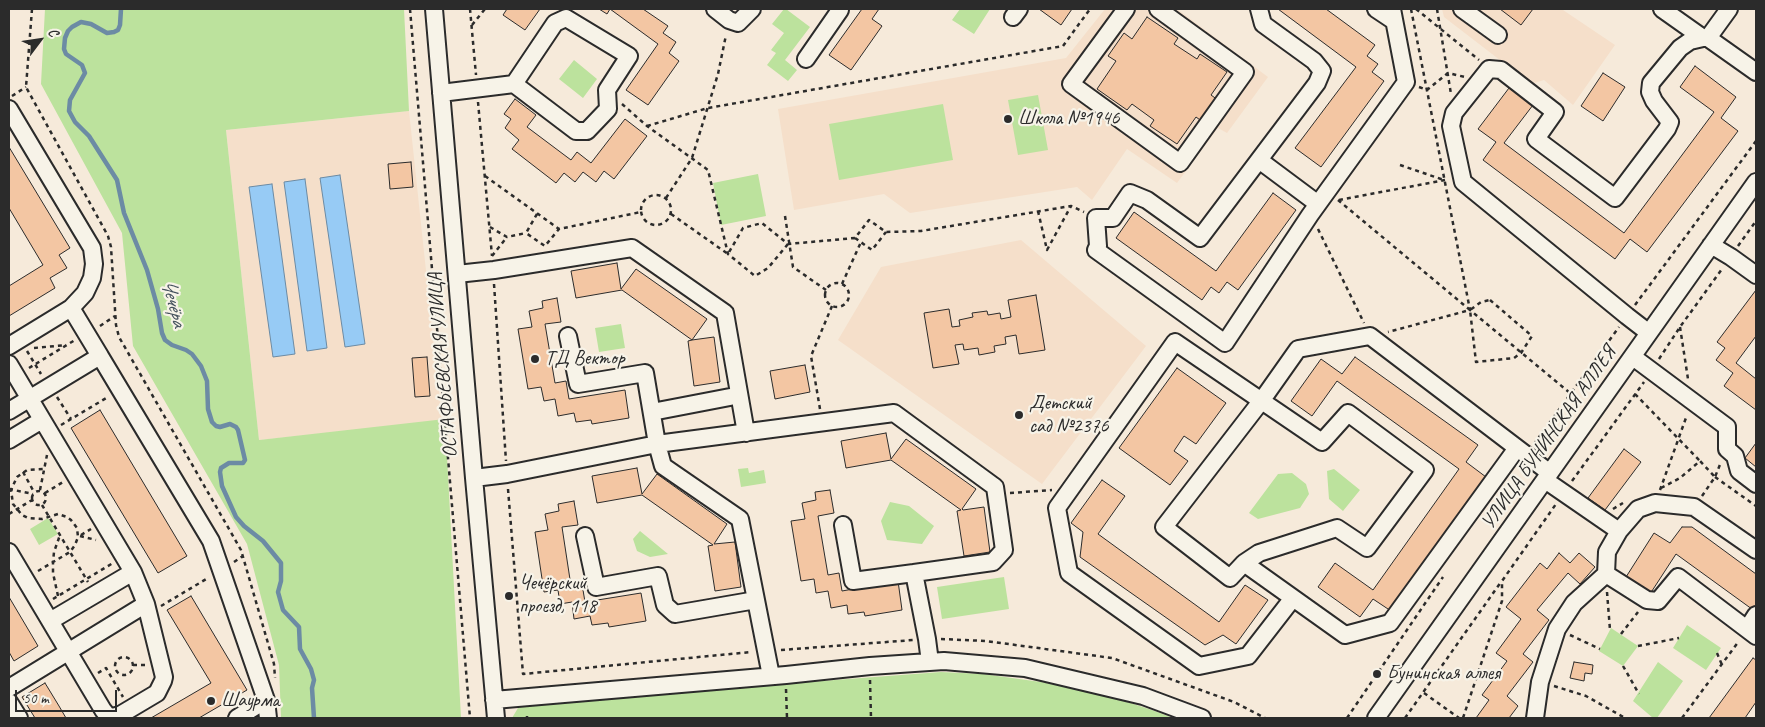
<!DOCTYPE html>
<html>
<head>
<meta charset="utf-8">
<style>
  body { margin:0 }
  #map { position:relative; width:1765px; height:727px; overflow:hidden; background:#f6eada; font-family:Caveat,sans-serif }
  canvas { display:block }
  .frame { position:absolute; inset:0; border:10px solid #2b2b2b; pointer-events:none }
  .north { position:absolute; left:15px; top:15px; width:50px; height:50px; -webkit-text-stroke:4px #f7f3e8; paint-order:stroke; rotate:59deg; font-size:14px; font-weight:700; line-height:20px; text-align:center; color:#2b2b2b }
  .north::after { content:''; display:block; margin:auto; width:18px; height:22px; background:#2b2b2b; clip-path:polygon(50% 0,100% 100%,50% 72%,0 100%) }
  .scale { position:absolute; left:15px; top:690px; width:102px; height:22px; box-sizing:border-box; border:2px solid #2b2b2b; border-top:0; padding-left:6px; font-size:15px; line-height:18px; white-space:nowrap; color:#2b2b2b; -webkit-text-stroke:4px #f7f3e8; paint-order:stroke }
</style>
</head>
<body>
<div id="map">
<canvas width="1765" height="727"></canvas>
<div class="frame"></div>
<div class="north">С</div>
<div class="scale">50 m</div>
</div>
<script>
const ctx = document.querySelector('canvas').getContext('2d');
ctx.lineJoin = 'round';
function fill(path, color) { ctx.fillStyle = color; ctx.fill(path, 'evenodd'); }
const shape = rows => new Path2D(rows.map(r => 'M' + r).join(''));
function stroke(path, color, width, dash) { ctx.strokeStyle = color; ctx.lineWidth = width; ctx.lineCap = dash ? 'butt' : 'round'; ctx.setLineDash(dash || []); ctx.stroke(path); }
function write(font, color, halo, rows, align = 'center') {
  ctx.font = font + ' Caveat,sans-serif'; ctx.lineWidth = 4.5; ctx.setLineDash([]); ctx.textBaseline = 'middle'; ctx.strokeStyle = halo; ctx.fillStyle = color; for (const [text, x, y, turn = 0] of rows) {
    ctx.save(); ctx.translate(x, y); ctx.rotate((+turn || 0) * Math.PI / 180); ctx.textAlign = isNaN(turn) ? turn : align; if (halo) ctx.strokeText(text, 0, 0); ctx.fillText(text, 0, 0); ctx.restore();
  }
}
fill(shape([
  [1105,9,1177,9,1268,77,1227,133,1218,128,1177,183,1127,149,1092,200,1077,187,910,213,884,194,794,210,778,109,1066,58],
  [1442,9,1563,9,1563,10,1615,45,1573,105,1544,80,1531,84,1444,17],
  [409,111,442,421,259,440,226,130],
  [1021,240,1146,346,1042,484,838,340,881,267]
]), '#f5dfca');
fill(shape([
  [45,9,404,9,409,111,226,130,259,440,445,419,461,718,281,718,279,665,247,544,133,346,122,233,41,84],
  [784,9,786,9,810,27,785,60,797,70,788,81,767,65,776,53,771,50,784,33,772,24],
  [960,9,990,9,974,34,952,20],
  [574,60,597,79,583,98,559,79],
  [1038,95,1048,150,1018,155,1008,100],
  [943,104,953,160,839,180,829,124],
  [758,174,766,216,721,225,713,183],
  [621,324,625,348,599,352,595,328],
  [748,468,749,473,764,470,766,483,741,487,738,469],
  [1334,469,1360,490,1343,511,1329,499,1327,471],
  [1292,473,1306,484,1309,494,1300,508,1258,519,1249,513,1278,474],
  [890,502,909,506,934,526,922,544,887,540,881,521],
  [48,518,58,534,39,545,30,529],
  [640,531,668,554,650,557,637,551,633,539],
  [1004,577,1009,609,942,619,937,587],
  [1687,625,1721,648,1706,670,1673,648],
  [1611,628,1638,646,1623,666,1599,651],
  [1658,662,1683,681,1657,718,1653,718,1633,701],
  [941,672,983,674,1041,682,1106,695,1152,710,1173,718,512,718,518,708,529,703]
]), '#bce29d');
const water = shape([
  [340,175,365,344,345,347,320,178,340,175],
  [305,179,327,348,307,351,284,182,305,179],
  [272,184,295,354,273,357,249,187,272,184]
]);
fill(water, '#97cbf5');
stroke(water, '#6c8ba4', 1);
stroke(shape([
  [121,9,120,25,118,30,114,32,107,33,91,24,81,22,72,27,68,31,65,38,64,49,66,54,82,65,85,73,70,100,69,111,75,122,89,136,117,180,124,213,147,270,158,309,162,333,165,340,172,345,186,350,192,354,201,366,207,381,208,409,212,422,216,426,220,427,230,424,236,427,238,430,245,460,243,463,229,463,221,468,220,472,222,486,236,517,244,526,263,541,281,563,281,581,278,592,283,610,299,627,300,649,311,669,314,680,312,688,314,718]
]), '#6c8ba4', 4.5);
const building = shape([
  [507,9,540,9,525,30,503,15,507,9],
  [599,9,643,9,668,26,663,33,676,42,669,53,679,61,648,105,626,90,658,44,610,9,607,14,599,9],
  [862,9,879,9,872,19,882,26,851,70,829,55,862,9],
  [1039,9,1072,9,1061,25,1039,9],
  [1278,9,1326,9,1375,45,1367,56,1378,64,1372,72,1384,81,1321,167,1295,148,1356,67,1278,9],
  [1500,9,1533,9,1521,25,1500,9],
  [1147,17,1178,38,1174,44,1197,59,1200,54,1227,72,1211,95,1222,103,1207,125,1196,117,1177,144,1150,126,1154,120,1132,104,1127,110,1097,89,1116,61,1108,56,1124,33,1132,39,1147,17],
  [1695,66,1736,97,1721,118,1738,131,1647,252,1630,239,1615,259,1483,160,1496,142,1478,129,1509,88,1533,105,1504,143,1624,233,1714,112,1680,87,1695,66],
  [1603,73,1625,87,1603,121,1581,106,1603,73],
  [515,99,536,115,527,127,571,160,577,152,591,163,625,119,647,136,614,179,604,171,596,182,583,172,575,182,564,173,556,183,512,149,519,140,505,128,511,119,504,114,515,99],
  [9,147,70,248,59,255,67,268,50,278,55,288,9,316,9,286,43,265,9,208,9,147],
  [411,162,413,187,390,189,388,164,411,162],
  [1273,193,1296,210,1238,290,1227,282,1219,293,1211,287,1202,300,1116,238,1134,212,1216,271,1273,193],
  [617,263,621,289,636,269,707,319,692,340,714,337,720,382,694,386,688,341,692,340,622,290,576,298,571,271,617,263],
  [1756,290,1756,336,1736,363,1756,379,1756,410,1724,386,1733,373,1716,360,1725,348,1717,342,1756,290],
  [1036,295,1045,350,1019,354,1016,335,1005,337,1006,344,994,346,995,352,979,355,978,348,964,350,963,344,955,345,959,364,933,368,924,313,949,309,952,327,960,326,959,320,973,317,972,313,987,311,988,315,1000,313,1001,319,1011,317,1008,300,1036,295],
  [557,298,561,322,545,324,555,383,566,381,569,399,625,390,629,418,592,424,591,420,576,422,574,413,558,416,555,399,544,401,541,387,528,389,518,329,532,327,529,311,543,308,542,301,557,298],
  [427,357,430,396,415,397,412,358,427,357],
  [1355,357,1478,445,1466,462,1486,477,1391,611,1373,599,1360,617,1318,587,1335,563,1373,590,1459,469,1337,381,1312,416,1291,401,1321,359,1342,374,1355,357],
  [805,365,810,392,775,399,770,371,805,365],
  [1177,368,1226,403,1196,444,1184,436,1174,451,1188,461,1170,485,1119,448,1177,368],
  [100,410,187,556,158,573,71,428,100,410],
  [886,433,891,459,906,439,976,489,962,509,963,510,984,507,990,552,964,556,957,511,961,510,891,460,846,468,841,441,886,433],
  [1756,443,1756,467,1745,458,1756,443],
  [1624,449,1641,462,1605,510,1588,498,1624,449],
  [637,468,642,494,657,474,727,524,714,544,735,542,741,587,715,591,708,546,713,545,642,495,597,503,592,476,637,468],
  [1102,480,1125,496,1098,534,1219,622,1245,585,1268,600,1236,644,1223,635,1205,645,1080,557,1083,532,1071,523,1102,480],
  [830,490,834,513,818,516,828,575,839,573,842,591,898,581,902,610,865,616,864,612,848,614,847,605,831,608,828,591,816,593,814,579,801,581,791,521,805,519,802,503,816,500,815,492,830,490],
  [574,501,578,525,562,527,571,586,582,584,585,602,641,593,646,621,609,627,608,623,592,625,590,616,574,619,572,602,560,604,558,590,544,592,535,532,548,530,545,514,559,511,558,504,574,501],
  [1682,527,1692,527,1756,574,1756,612,1676,554,1650,594,1626,577,1654,533,1670,543,1682,527],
  [1559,553,1570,563,1579,553,1595,567,1580,584,1568,573,1537,610,1549,620,1523,654,1533,662,1507,696,1518,706,1509,718,1476,718,1489,700,1482,695,1507,661,1496,653,1521,619,1506,607,1540,563,1547,569,1559,553],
  [191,596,247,690,199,718,151,718,211,683,167,610,191,596],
  [9,597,38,646,14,661,9,652,9,597],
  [1753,658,1756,660,1756,702,1745,718,1709,718,1753,658],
  [1574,662,1593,665,1592,674,1585,673,1584,681,1570,678,1574,662],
  [45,683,59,706,66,718,35,718,22,697,45,683]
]);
fill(building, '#f3c6a3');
stroke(building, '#2b2b2b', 1);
const minor = shape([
  [434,9,474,478,496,718],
  [715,9,729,20,738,23,752,9],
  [1126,9,1071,84,1180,163,1245,72,1158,9],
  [1259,9,1263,24,1314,61,1322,71,1317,83,1200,238,1147,200,1130,193,1113,218,1096,218,1098,246,1096,250,1225,343,1310,215,1406,82,1392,9],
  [1376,9,1394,21],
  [1462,9,1498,35],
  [1662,9,1703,38],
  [1729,9,1708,38,1756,72],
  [1013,17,1019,9],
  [806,59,840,10,838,9],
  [441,93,514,84,555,23,566,18,629,56,607,90,608,109,587,131,576,131,514,84],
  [9,109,92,248,94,264,92,278,85,293,71,308,9,346],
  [1259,160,1318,204],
  [1711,245,1731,257,1756,275],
  [457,274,494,270,632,248,725,313,746,433],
  [1649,333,1627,316,1463,182,1451,126,1454,113,1489,69,1501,70,1555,112,1536,139,1615,198,1667,129,1670,122,1654,101,1650,92,1651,83,1680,48,1690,41,1703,38,1708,38],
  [568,336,578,384,645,373,657,444,663,466,740,519,771,676],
  [100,356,211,541,266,700,268,718],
  [1633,357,1727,427,1727,449,1735,456,1739,471,1756,484],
  [9,364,133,572,146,604,9,688],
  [9,411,100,356,71,308],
  [652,412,730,397],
  [9,440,42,420],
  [1517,448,1390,623,1345,635,1244,563,1230,578,1164,527,1262,400,1298,349,1370,336,1550,473],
  [474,478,507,474,657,444,894,413,995,487,1004,550,993,562,914,573,927,639,930,662],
  [1545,480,1619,531,1607,552,1606,574,1647,600,1658,601,1678,577,1756,636],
  [843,525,853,581,914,573],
  [1619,531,1638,509,1655,503,1694,507,1756,550],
  [585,536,596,587,658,576,665,605,675,614,756,600],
  [9,552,103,710,107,715,112,717,120,715,157,693,163,681,164,677,146,604],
  [1244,563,1259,553,1337,528,1367,548,1425,470,1348,413,1322,442,1175,342,1057,508,1069,573,1199,666,1248,656,1293,598],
  [50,621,133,572],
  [1747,629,1756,615],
  [494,700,786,675,870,666,944,661,1025,668,1143,696,1202,718],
  [9,702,19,718],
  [237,718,266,700],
  [1376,718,1756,182],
  [1535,718,1540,682,1557,629,1574,603,1606,574]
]);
stroke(minor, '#2b2b2b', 20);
stroke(shape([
  [32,9,26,87,108,236,111,247,116,325,119,337,241,550,274,664,275,678],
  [410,9,470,718],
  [470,9,476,75],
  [1411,9,1470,310,1570,393],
  [1416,9,1479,60],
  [1437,9,1451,94],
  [472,25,485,9],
  [1419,87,1427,90,1448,73,1465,77],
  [12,96,26,87],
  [478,102,492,256],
  [622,104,647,126,708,170,728,254,755,276,768,268,788,244],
  [647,126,708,108,1063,46,1090,9],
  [1400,165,1444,180],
  [485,176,559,229,641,212],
  '641 210a15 15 0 1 1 30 0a15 15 0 1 1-30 0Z',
  [666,198,692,158,718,74,726,35],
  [1338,200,1470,310,1388,332],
  [1339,200,1445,180],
  [1038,211,1047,250,1071,206],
  [537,214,526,233,545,246,559,229],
  [671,214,728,254,743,228,762,223,788,244,855,238,869,220,886,232,921,231,1071,206,1084,212],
  [785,216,793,267,826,290],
  [490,227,507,237,526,233],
  [1318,229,1364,323],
  [855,238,872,250,886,232],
  [1738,246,1756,221],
  [492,256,507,237],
  '825 295a12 12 0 1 1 24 0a12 12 0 1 1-24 0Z',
  [494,284,506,461],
  [842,284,861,242],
  [1490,300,1532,336,1521,353,1514,358,1476,362,1470,310,1481,302,1490,300],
  [1635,305,1756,141],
  [100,326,115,316],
  [1680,327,1688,379],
  [34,348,66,345],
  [27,351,41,374],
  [1659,359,1680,327,1722,269],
  [29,368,75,340],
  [1635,394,1701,462],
  [57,397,71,419],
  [820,409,811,356,832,306],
  [61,425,108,397],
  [1534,444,1619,327],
  [23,472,34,492],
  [1715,477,1756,506],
  [1572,481,1644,382],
  [1661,488,1680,478,1700,461,1715,477],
  [9,489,33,494],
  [508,489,523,674,751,652],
  [40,490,47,455],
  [1660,490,1687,415],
  '32 498a7 7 0 1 1 14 0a7 7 0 1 1-14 0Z',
  [45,493,63,482],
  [1010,493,1052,490],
  [1702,496,1715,477,1721,462],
  [42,505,88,582],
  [1613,509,1623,503],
  [9,514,32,500],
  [81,535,91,529],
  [80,536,96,540],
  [234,562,243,556],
  [38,571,70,552,75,545,78,537,77,528,71,520,67,517,58,514,42,519,28,518,22,515,13,504,11,490,17,477,27,470,44,469],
  [1607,592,1610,630],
  [58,596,53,573,53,562,54,552,60,535],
  [53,599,113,563],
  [161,606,208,578],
  [1621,634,1638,612],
  [1570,635,1600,649],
  [941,639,986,641,1112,658,1234,702,1265,718],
  [1638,646,1679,638],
  [781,650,913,640],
  [1717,653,1722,665],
  '115 666a9 9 0 1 1 18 0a9 9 0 1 1-18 0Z',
  [133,665,147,665],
  [1623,666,1639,694],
  [98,673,106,668,123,697],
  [870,680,871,718],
  [1554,686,1586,696,1625,718],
  [786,689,787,718],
  [1424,693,1459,718],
  [527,716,527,718],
  [1347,718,1443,577],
  [1405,718,1501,582],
  [1463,718,1502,601,1502,581,1556,504],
  [1682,718,1739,641]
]), '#2b2b2b', 2.5, [4, 4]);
stroke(minor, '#f7f3e8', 16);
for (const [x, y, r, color] of [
  [1008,119,5,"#2b2b2b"],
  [535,359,5,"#2b2b2b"],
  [1019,415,5,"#2b2b2b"],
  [509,596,5,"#2b2b2b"],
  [1377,674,5,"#2b2b2b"],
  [211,701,5,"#2b2b2b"]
]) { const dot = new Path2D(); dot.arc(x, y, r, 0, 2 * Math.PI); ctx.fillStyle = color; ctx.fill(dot); stroke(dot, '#f7f3e8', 2); }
write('20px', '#2b2b2b', '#f7f3e8', [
  ["Школа №1946",1018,119],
  ["ТД Вектор",545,359],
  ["Детский",1029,404],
  ["сад №2376",1029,427],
  ["Чечёрский",519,584],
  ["проезд, 118",519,607],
  ["Бунинская аллея",1387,674],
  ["Шаурма",221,701]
], 'left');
write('20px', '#2b2b2b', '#f7f3e8', [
  ["ОСТАФЬЕВСКАЯ УЛИЦА",443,365,-95],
  ["УЛИЦА БУНИНСКАЯ АЛЛЕЯ",1549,438,-55]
]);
write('italic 21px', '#46535e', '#f7f3e8', [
  ["Чечёра",173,303,75]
]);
</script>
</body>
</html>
